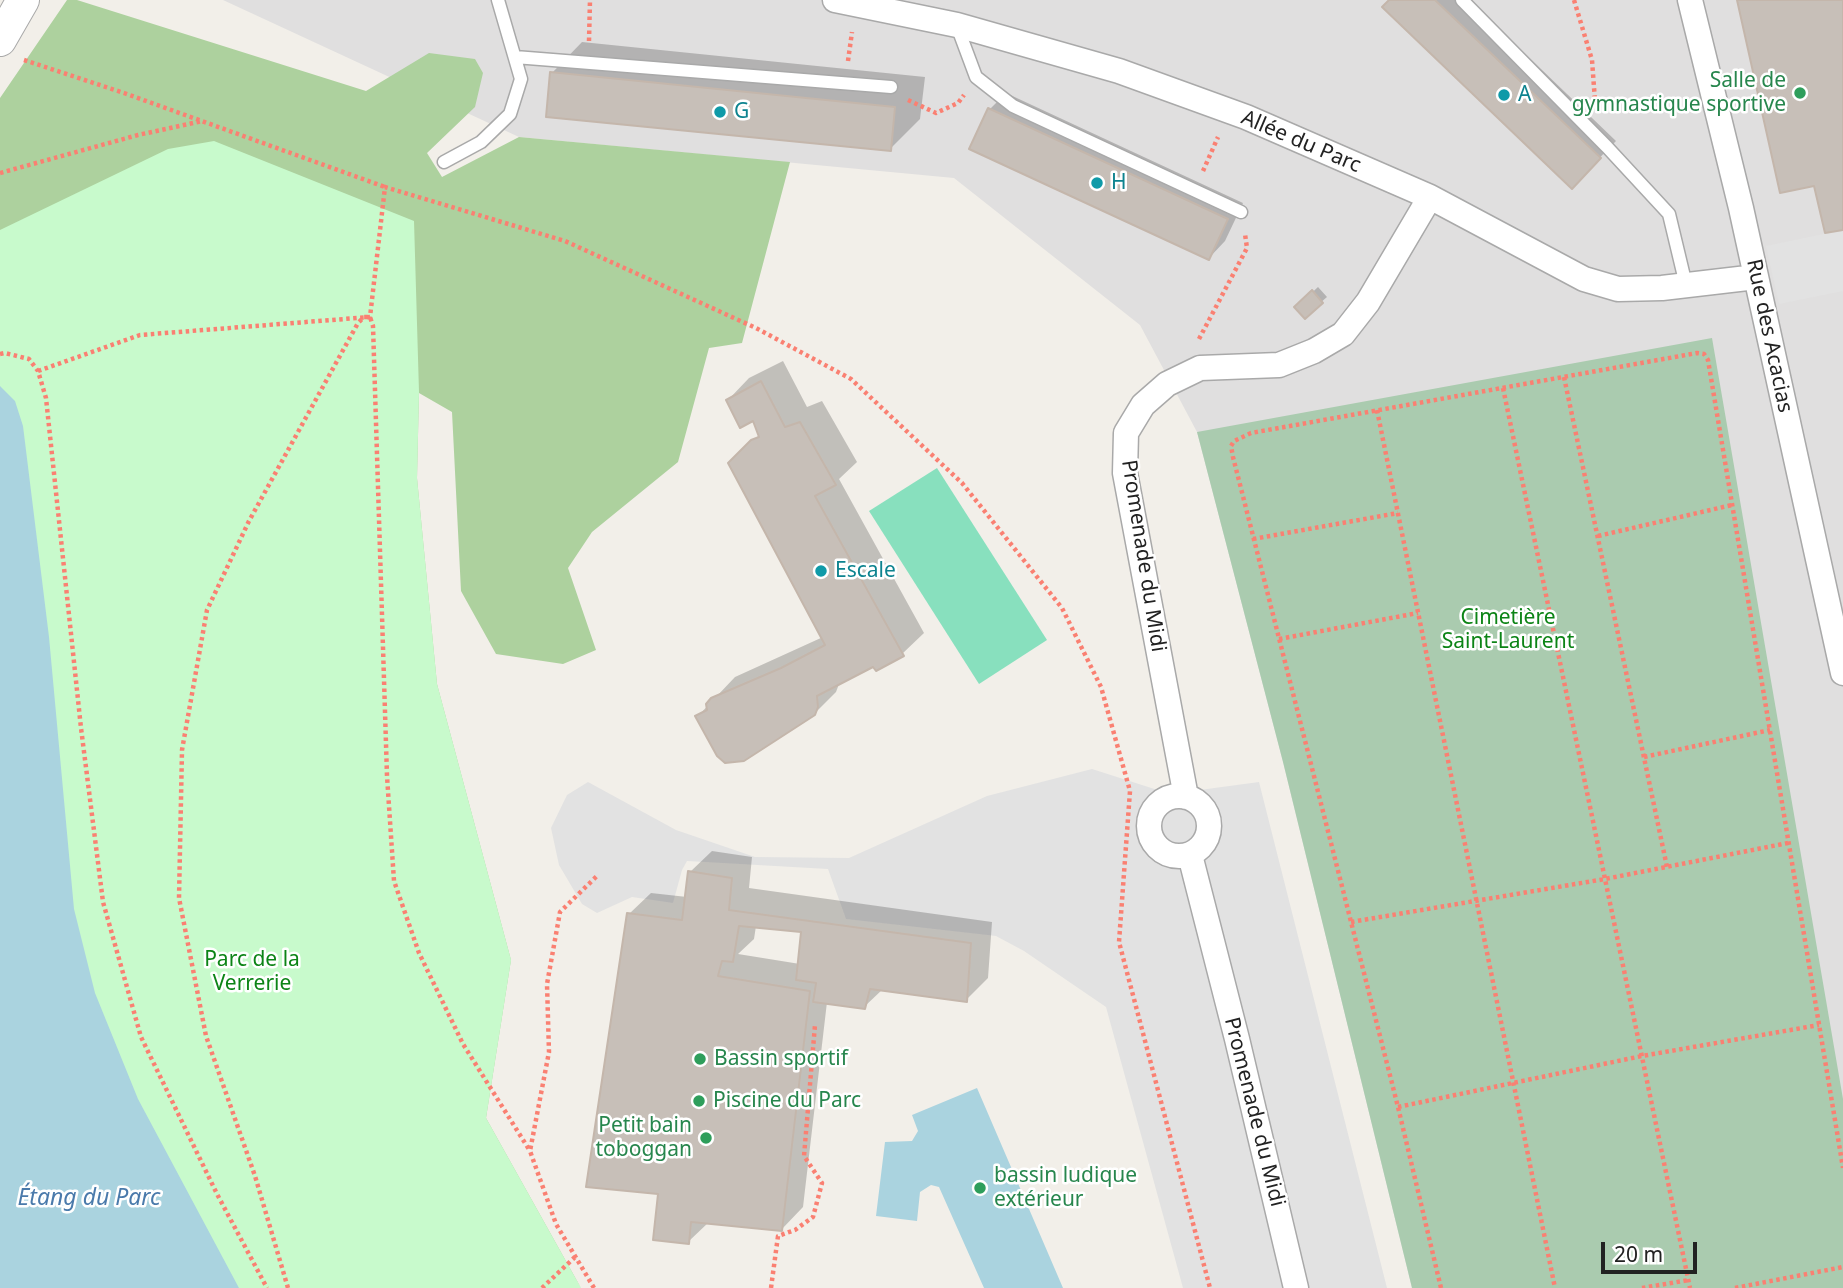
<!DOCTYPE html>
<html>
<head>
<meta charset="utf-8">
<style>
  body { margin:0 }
  #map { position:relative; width:1843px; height:1288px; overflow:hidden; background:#f2efe9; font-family:"Noto Sans",sans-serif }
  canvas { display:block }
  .scale { position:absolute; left:1601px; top:1242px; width:96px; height:32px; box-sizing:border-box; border:4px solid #222; border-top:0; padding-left:9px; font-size:21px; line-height:24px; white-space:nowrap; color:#222; -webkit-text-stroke:5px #fff; paint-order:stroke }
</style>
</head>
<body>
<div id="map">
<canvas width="1843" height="1288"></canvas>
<div class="scale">20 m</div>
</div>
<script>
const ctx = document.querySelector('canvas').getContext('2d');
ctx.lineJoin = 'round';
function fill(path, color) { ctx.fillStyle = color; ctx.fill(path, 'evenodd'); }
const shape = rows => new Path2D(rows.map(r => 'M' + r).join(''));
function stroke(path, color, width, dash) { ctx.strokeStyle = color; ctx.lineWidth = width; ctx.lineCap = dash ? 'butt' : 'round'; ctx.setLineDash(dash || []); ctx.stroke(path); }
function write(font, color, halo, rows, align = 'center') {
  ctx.font = font + ' "Noto Sans",sans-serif'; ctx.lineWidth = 5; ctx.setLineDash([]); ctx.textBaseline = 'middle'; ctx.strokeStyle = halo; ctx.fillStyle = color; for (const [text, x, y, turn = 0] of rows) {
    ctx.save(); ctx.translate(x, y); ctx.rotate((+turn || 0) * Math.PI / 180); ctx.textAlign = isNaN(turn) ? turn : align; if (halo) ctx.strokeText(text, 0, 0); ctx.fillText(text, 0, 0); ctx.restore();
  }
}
fill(shape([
  [223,0,1843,0,1843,1288,1412,1288,1283,762,1197,432,1140,325,954,178,519,137]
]), '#e0dfdf');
fill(shape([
  [67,0,77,0,366,91,429,53,475,59,483,73,475,107,427,153,442,177,519,137,790,162,742,343,709,348,678,462,592,532,568,568,596,650,563,664,496,654,461,591,452,412,419,393,417,478,437,684,511,960,486,1118,581,1288,0,386,0,98]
]), '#add19e');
fill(shape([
  [1712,338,1843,1099,1843,1288,1412,1288,1283,762,1197,432]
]), '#aacbaf');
fill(shape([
  [214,141,414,221,419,392,417,478,437,684,511,960,486,1118,581,1288,0,1288,0,230,168,149]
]), '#c8facc');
fill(shape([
  [937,468,1047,640,979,684,869,511]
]), '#88e0be');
fill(shape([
  [1843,230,1843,291,1779,304,1766,246],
  [1092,769,1170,794,1259,782,1387,1288,1183,1288,1106,1007,1024,951,996,936,846,919,828,869,687,861,682,870,673,903,632,897,597,913,582,904,559,865,551,828,567,795,588,782,676,830,755,857,849,858,987,796]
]), '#e2e2e2');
fill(shape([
  [0,386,15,401,23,426,49,637,74,909,95,993,138,1099,239,1288,0,1288],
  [977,1088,1063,1288,984,1288,939,1187,931,1185,920,1192,917,1221,876,1216,885,1142,912,1141,918,1131,912,1115]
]), '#aad3df');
fill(shape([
  [1392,0,1469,0,1616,141,1572,186],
  [582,42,925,77,920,119,890,149,552,73],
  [1006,93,1243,203,1225,241,1209,258,990,109],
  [1318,287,1327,297,1305,316,1297,307],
  [783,361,807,407,822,401,857,462,839,479,924,633,902,654,874,665,839,684,836,692,814,714,698,716,735,677,823,637,731,463,760,434,753,419,728,400,749,378],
  [712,851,752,857,749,888,992,922,988,978,966,1000,883,989,864,1007,827,1002,803,1207,782,1229,709,1222,688,1242,659,1192,629,914,651,893,687,897,690,872],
  [756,926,803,930,800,964,738,954,754,939]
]), '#0003');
const building = shape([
  [1389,0,1435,0,1601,158,1572,189,1382,7,1389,0],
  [1737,0,1843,0,1843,230,1825,233,1814,186,1780,193,1737,0],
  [550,72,895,107,891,151,546,117,550,72],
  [988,108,1228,219,1209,260,969,149,988,108],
  [1312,290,1323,303,1305,319,1294,307,1312,290],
  [761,381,785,427,800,422,836,485,815,496,904,656,876,671,873,667,817,696,818,707,815,715,744,761,725,763,717,756,695,716,707,710,706,704,711,698,781,668,825,645,728,463,751,440,759,437,753,421,740,428,726,400,761,381],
  [688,871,732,878,729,910,971,943,967,1002,870,989,865,1009,813,1002,816,983,796,980,801,932,739,926,733,962,722,961,718,976,810,991,782,1231,691,1222,689,1244,653,1240,658,1194,586,1187,627,913,682,920,688,871]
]);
fill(building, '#c7bfb8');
stroke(building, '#c4b6ab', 2);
const service = shape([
  [1462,0,1607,147,1669,214,1686,285],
  [957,26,976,77,1013,106,1241,212],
  [515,57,891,87],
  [444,162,481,142,510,114,521,79,498,0]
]);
const minor = shape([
  [835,0,957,25,1119,71,1246,117,1430,197,1584,279,1618,289,1662,288,1756,277],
  [1690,0,1741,208,1843,673],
  '1149 826a30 30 0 1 1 60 0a30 30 0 1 1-60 0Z',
  [1186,797,1125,473,1126,433,1143,405,1167,384,1200,368,1279,365,1314,351,1343,334,1368,302,1430,197],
  [1190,855,1237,1039,1296,1288]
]);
const tertiary = shape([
  [0,40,23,0]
]);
stroke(service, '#a9a9a9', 15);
stroke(minor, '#a9a9a9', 27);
stroke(tertiary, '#a9a9a9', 34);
stroke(shape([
  [1574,0,1592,60,1595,101],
  [589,41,590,0],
  [24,60,124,93,385,187],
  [848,61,852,32],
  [908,100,936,113,958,103,964,95],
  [1203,171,1218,137],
  [0,173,138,135,202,121],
  [1199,339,1247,248,1245,234],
  [0,354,5,353,29,359,38,371,46,398,81,728,103,902,141,1037,217,1194,267,1288],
  [38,371,140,335,370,317,385,187,565,241,756,328,851,379,962,483,1062,608,1101,687,1130,791,1119,942,1210,1288],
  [1564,377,1667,867],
  [1503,388,1690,1288],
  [1377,410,1555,1288],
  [1598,536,1732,505],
  [1253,539,1398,513],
  [1279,639,1418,613],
  [1644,757,1770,730],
  [1351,922,1605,879,1788,843],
  [1398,1107,1642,1056,1819,1025],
  [288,1288,255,1176,206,1036,179,898,182,750,207,610,249,521,358,323,364,317,370,317,373,326,387,776,394,881,419,953,463,1044,530,1151],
  [542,1288,575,1257],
  [594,1288,556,1224,530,1151,549,1052,547,984,560,912,598,875],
  [771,1288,778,1236,795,1230,813,1217,822,1183,804,1156,815,1025],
  [1441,1288,1398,1107,1233,457,1231,446,1234,441,1251,433,1697,353,1704,354,1708,360,1843,1168],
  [1642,1288,1689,1280],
  [1735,1288,1843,1267]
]), '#fa8072', 4.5, [3.5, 3.5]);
stroke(service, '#fff', 12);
stroke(minor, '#fff', 24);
stroke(tertiary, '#fff', 32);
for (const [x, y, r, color] of [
  [1800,93,7,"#2e9e5b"],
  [1504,95,7,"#0f9aa8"],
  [720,112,7,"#0f9aa8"],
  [1097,183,7,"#0f9aa8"],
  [821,571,7,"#0f9aa8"],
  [700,1059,7,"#2e9e5b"],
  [699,1101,7,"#2e9e5b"],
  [706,1138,7,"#2e9e5b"],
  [980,1188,7,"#2e9e5b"]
]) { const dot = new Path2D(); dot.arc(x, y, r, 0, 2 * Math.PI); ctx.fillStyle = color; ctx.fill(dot); stroke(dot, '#fff', 2.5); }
write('21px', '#27864d', '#fff', [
  ["Salle de",1786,81,"right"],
  ["gymnastique sportive",1786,105,"right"],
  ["Bassin sportif",714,1059],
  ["Piscine du Parc",713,1101],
  ["Petit bain",692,1126,"right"],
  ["toboggan",692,1150,"right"],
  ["bassin ludique",994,1176],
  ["extérieur",994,1200]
], 'left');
write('21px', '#0d838f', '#fff', [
  ["A",1518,95],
  ["G",734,112],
  ["H",1111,183],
  ["Escale",835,571]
], 'left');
write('21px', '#222', '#fff', [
  ["Allée du Parc",1301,142,23],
  ["Rue des Acacias",1769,336,78],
  ["Promenade du Midi",1143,556,81],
  ["Promenade du Midi",1254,1112,76]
]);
write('21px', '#0c8416', '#fff', [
  ["Cimetière",1508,618],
  ["Saint-Laurent",1508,642],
  ["Parc de la",252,960],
  ["Verrerie",252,984]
]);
write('italic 23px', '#4a7aab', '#fff', [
  ["Étang du Parc",89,1198]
]);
</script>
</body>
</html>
